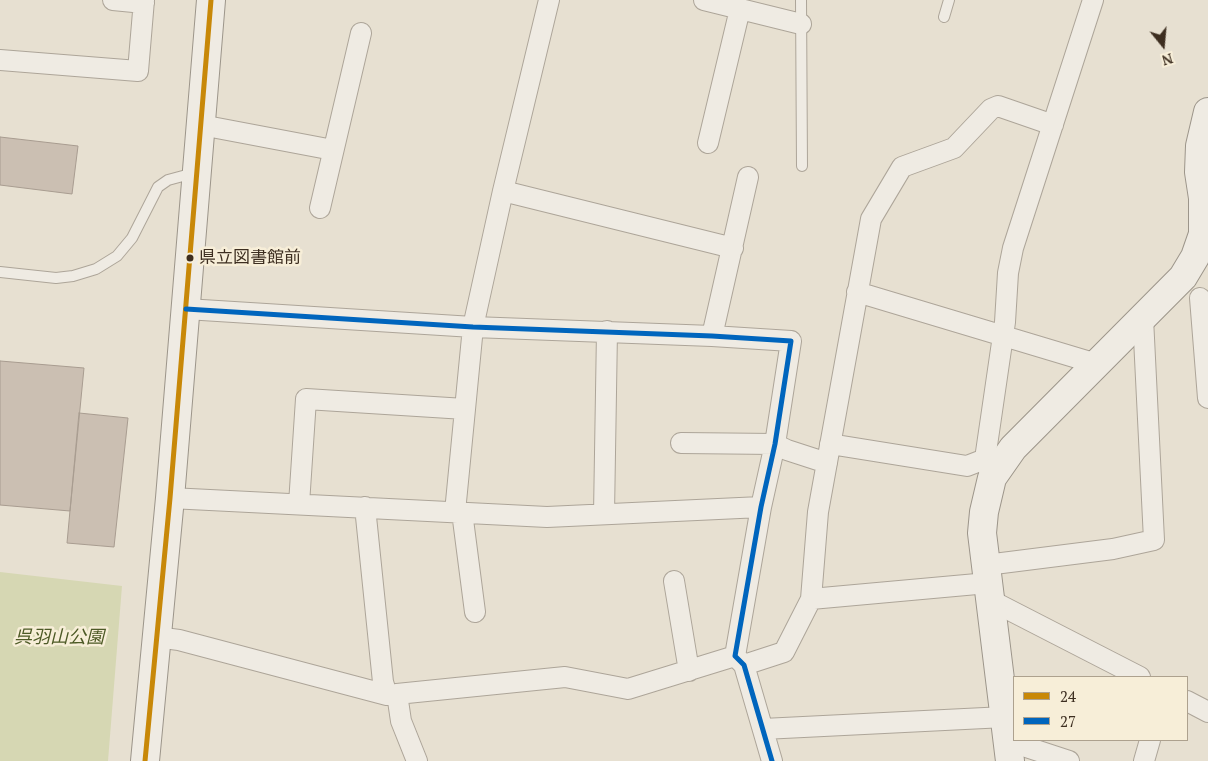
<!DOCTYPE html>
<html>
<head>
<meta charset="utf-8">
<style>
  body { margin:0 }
  #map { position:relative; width:1208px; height:761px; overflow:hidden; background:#e7e0d1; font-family:"PT Serif",serif }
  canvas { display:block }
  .legend { position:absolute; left:1013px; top:676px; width:175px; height:65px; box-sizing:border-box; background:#f7eed8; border:1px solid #ada18e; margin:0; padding:6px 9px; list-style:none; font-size:15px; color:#3d2e20 }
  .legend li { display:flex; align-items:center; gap:10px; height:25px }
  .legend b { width:25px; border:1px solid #ada18e }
  .north { position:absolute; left:1138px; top:20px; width:50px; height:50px; -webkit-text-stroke:4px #f7eed8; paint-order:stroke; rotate:163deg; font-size:14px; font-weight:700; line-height:20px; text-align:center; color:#3d2e20 }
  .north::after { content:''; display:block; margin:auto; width:18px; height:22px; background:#3d2e20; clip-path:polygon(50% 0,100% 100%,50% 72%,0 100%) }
</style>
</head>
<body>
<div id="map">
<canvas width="1208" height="761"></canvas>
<ul class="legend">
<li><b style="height:6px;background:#c88808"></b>24</li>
<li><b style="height:6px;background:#0065bd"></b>27</li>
</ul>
<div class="north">N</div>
</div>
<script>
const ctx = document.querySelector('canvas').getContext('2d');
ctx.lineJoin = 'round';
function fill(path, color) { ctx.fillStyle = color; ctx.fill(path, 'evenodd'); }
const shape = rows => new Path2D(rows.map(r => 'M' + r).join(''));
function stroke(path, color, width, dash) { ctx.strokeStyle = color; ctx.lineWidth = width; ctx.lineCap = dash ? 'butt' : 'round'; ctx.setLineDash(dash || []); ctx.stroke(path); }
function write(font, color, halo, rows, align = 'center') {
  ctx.font = font + ' "PT Serif","Noto Sans JP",serif'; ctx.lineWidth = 5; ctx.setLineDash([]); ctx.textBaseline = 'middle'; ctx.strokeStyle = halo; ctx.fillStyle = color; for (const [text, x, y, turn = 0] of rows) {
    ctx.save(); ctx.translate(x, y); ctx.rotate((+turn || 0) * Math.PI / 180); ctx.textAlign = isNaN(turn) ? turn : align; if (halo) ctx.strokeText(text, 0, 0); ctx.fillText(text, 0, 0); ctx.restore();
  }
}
fill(shape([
  [0,572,122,586,108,761,0,761]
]), '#d6d7b3');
const building = shape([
  [0,137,78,146,72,194,0,185,0,137],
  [0,361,84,368,70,511,0,505,0,361],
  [79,413,128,418,114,547,67,543,79,413]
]);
fill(building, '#cbbfb2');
stroke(building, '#a89c90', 1);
const lane = shape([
  [801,0,802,166],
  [944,17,949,0],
  [0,272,56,278,73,276,96,269,117,256,132,238,158,187,168,180,194,173]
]);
const street = shape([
  [113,0,144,3],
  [704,0,801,24],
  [0,60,138,71,144,0],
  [201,125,333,150],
  [708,143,740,9],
  [503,191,733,248],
  [320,208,361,33],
  [857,292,1097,364],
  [1200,298,1208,398],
  [186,309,473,327,712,336,791,341,775,444,761,507,735,656,744,665,772,761],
  [712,336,748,177],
  [681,443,775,444,787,450,827,463],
  [830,444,967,466,985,459],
  [992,478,985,459,1005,322,1008,273,1013,248,1093,0],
  [170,498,547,517,761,507],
  [299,504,306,399,465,409],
  [365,507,383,682,387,695],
  [455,512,473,327,503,191,549,0],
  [462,512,475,612],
  [604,514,607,331],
  [986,565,1113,549,1154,540,1143,318],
  [674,581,689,671],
  [811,599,988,583],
  [990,600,1140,677],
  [156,637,179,640,387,695,565,677,628,689,735,656],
  [744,665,784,652,811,599,818,512,871,219,902,167,954,148,991,109,998,106,1053,125],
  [397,694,401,721,417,761],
  [1187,701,1208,712],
  [763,729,1005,717],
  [1008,741,1069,761],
  [1144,761,1150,740]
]);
const secondary = shape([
  [145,761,170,498,211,0],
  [1010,761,982,533,984,512,992,478,1013,448,1183,277,1195,257,1203,234,1203,198,1199,172,1200,146,1208,112]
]);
stroke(lane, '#ada599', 12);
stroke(street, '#ada599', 22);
stroke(secondary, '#9c958a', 30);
stroke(lane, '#efebe3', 10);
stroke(street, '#efebe3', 20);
stroke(secondary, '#efebe3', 28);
stroke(shape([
  [145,761,170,498,211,0]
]), '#c88808', 5);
stroke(shape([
  [186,309,473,327,712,336,791,341,775,444,761,507,735,656,744,665,772,761]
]), '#0065bd', 5);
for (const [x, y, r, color] of [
  [190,258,4.5,"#3d2e20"]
]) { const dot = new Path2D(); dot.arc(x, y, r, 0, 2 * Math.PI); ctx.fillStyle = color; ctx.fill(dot); stroke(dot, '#f7eed8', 2); }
write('17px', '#3d2e20', '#f7eed8', [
  ["県立図書館前",199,258]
], 'left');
write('italic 18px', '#4d5a26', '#f7eed8', [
  ["呉羽山公園",59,638]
]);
</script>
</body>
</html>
